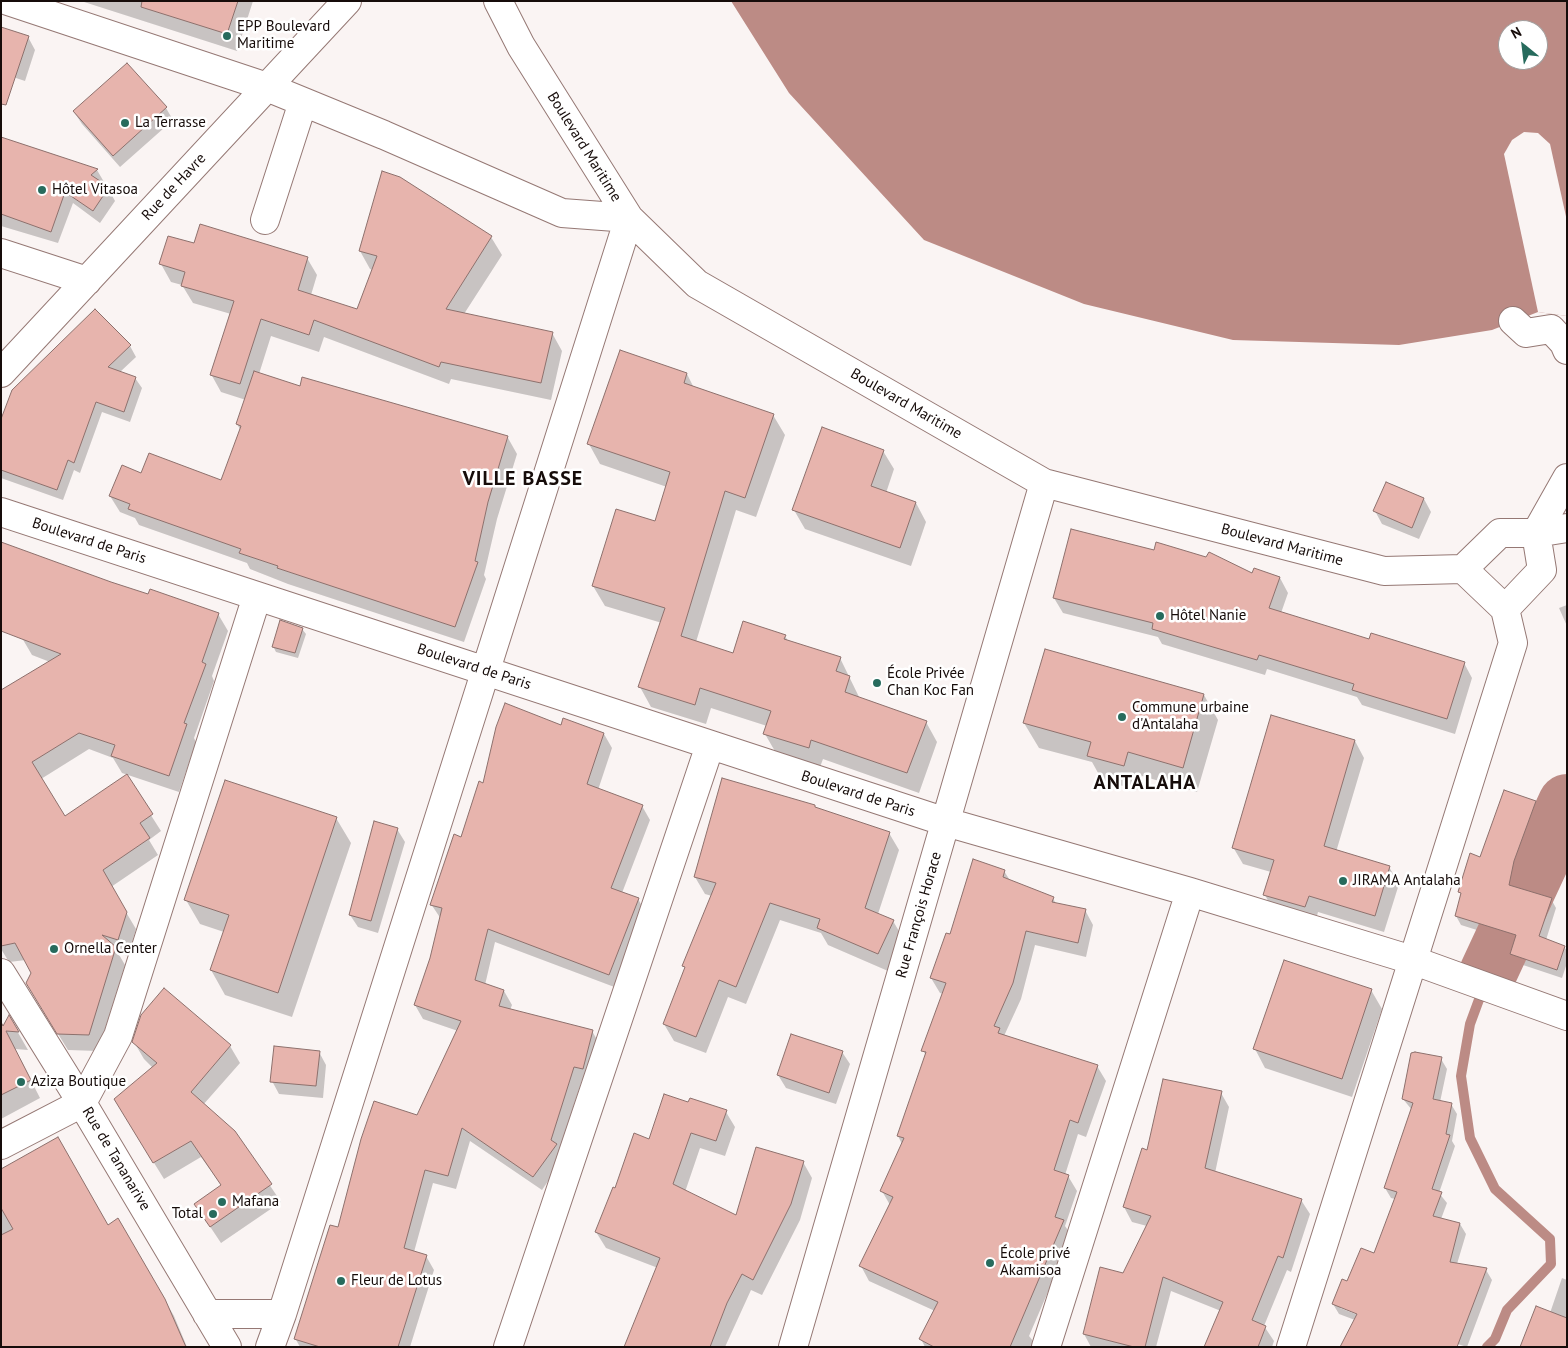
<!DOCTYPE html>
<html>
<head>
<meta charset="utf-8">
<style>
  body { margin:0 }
  #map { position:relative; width:1568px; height:1348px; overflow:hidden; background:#faf4f3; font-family:"PT Sans",sans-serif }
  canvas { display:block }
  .frame { position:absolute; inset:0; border:2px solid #160c0a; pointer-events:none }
  .north { position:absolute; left:1498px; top:20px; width:50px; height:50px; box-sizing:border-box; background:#fff; border:1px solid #a29e9d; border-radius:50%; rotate:331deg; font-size:14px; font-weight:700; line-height:20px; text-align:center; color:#160c0a }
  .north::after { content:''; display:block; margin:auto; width:18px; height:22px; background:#276b5d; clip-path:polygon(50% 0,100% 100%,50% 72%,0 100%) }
</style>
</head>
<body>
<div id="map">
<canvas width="1568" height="1348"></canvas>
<div class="frame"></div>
<div class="north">N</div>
</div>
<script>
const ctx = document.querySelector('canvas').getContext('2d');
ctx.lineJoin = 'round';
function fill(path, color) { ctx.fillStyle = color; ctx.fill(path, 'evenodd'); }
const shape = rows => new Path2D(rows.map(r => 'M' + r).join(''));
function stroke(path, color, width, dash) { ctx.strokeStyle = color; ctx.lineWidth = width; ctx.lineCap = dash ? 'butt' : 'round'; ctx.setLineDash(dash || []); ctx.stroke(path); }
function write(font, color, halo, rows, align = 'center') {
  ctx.font = font + ' "PT Sans",sans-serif'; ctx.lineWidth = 5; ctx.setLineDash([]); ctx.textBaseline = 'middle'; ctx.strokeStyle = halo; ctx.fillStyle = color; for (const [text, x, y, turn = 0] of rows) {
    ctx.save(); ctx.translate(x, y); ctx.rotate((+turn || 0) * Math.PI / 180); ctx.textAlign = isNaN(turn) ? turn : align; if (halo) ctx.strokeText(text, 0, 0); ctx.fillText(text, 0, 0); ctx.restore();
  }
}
fill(shape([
  [731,1,1567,1,1567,316,1538,312,1492,330,1399,345,1233,340,1084,304,924,240,789,93],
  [1508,30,1538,30,1538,60,1508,60]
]), '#bc8b85');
fill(shape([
  [1524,132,1538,133,1550,144,1567,221,1567,316,1538,312,1504,154,1512,140]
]), '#faf4f3');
fill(shape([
  [81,1,253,1,237,51],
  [28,37,35,50,25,81,1,73],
  [166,108,173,120,120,167,82,124,74,112],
  [1,138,97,170,104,182,102,184,108,188,115,201,100,223,73,203,58,243,1,226],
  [399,178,491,237,502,255,464,314,552,333,562,351,551,400,451,379,449,384,324,337,319,352,271,336,259,374,300,388,303,378,508,438,517,454,497,519,484,575,486,579,464,642,288,584,250,569,247,563,139,525,135,518,120,512,110,496,142,475,222,482,241,431,237,424,246,400,221,392,211,374,231,314,193,303,182,285,171,282,161,264,195,245,307,258,317,275,311,295,358,310,373,270,370,269,360,251],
  [130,346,136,357,120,372,135,378,142,388,130,422,102,412,80,473,74,470,63,500,1,478,1,423],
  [687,374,694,388,773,415,785,435,756,517,736,510,696,642,734,655,785,636,788,641,840,658,860,699,926,722,937,742,919,793,823,759,820,767,776,753,765,734,767,726,711,708,706,724,651,707,640,687,662,623,605,606,593,586,656,523,667,487,600,464,589,444],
  [883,451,894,469,886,493,916,503,926,522,911,566,805,529,794,510],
  [1387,483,1424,499,1431,512,1419,539,1382,524,1375,511],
  [1253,575,1280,578,1288,593,1281,613,1369,641,1464,663,1472,678,1455,734,1362,705,1357,697,1267,669,1265,675,1162,644,1158,637,1063,613,1054,598],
  [111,584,218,614,228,631,212,676,214,681,194,738,196,742,179,792,122,773,113,758,89,749,41,779,64,818,126,776,161,831,149,840,158,855,111,887,136,929,128,956,118,953,125,965,98,1051,68,1050,37,1000,33,973,26,960,9,962,1,949,1,901,50,662,32,655,22,638],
  [1567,605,1567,626,1559,608],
  [302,629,306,634,298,658,276,652,273,646],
  [1046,650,1204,695,1218,720,1197,792,1142,776,1137,790,1102,780,1092,762,1039,748,1024,723],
  [564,720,604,734,612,748,598,790,642,806,650,820,622,893,638,899,646,913,617,988,495,942,485,985,504,991,512,1005,510,1010,592,1031,600,1045,590,1083,582,1080,559,1151,564,1158,542,1190,470,1141,456,1189,433,1183,414,1252,426,1256,434,1270,410,1347,300,1347,295,1338,339,1229,418,1117,458,1031,423,1019,415,1005,431,958,441,919,431,904,484,784,562,726],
  [1355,741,1364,758,1336,852,1389,867,1399,884,1384,932,1318,912,1315,923,1274,912,1265,895,1271,872,1243,864,1233,847],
  [1535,802,1540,812,1519,870,1515,888,1551,899,1556,908,1546,940,1564,947,1567,951,1567,963,1562,978,1517,963,1511,953,1515,942,1461,925,1456,916,1462,895,1460,892,1481,858],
  [814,806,816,809,889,833,899,850,878,914,893,921,903,938,888,971,828,945,821,933,780,920,746,1004,728,997,706,1053,674,1041,664,1024,686,970,684,966,712,896,705,894,695,877],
  [336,818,351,843,292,1017,225,995,211,970,224,932,200,924,186,900],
  [397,829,405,842,378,933,358,927,350,915],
  [1004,871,1011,882,1053,898,1056,904,1085,910,1093,925,1086,957,1035,945,1021,999,1004,1036,1097,1066,1106,1081,1086,1137,1078,1134,1065,1175,1068,1176,1077,1191,1065,1226,1072,1236,1029,1336,1038,1347,925,1347,921,1339,935,1311,869,1281,861,1266,890,1205,882,1191,902,1144,898,1136,926,1056,923,1050,944,994,940,993,931,978,950,936],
  [1371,990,1382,1009,1352,1097,1265,1068,1255,1049],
  [9,1017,28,1050,15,1049,40,1098,1,1119,1,1024,3,1028],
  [134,1042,230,1046,240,1063,203,1105,234,1132,281,1202,221,1243,195,1204,222,1186,201,1157,164,1179,125,1116,153,1068,144,1059],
  [319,1052,326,1065,323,1098,279,1094,272,1081],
  [842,1052,850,1064,836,1104,786,1088,778,1075],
  [1441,1059,1447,1069,1440,1102,1451,1104,1457,1114,1452,1141,1455,1146,1439,1193,1447,1203,1441,1219,1460,1224,1466,1234,1457,1264,1486,1270,1492,1280,1467,1347,1436,1337,1355,1320,1339,1314,1333,1304,1348,1282,1375,1255,1395,1199,1391,1198,1385,1188,1412,1110,1403,1099],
  [1340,1306,1363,1315,1363,1317,1340,1308],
  [1221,1093,1229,1107,1215,1173,1301,1200,1310,1214,1291,1272,1287,1270,1264,1326,1274,1341,1272,1347,1205,1347,1221,1311,1171,1291,1156,1347,1091,1347,1084,1334,1124,1274,1147,1226,1132,1222,1124,1207,1148,1151],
  [689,1104,726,1112,735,1127,725,1156,700,1148,685,1192,736,1217,803,1162,812,1178,800,1220,762,1295,751,1290,725,1347,685,1347,658,1268,606,1248,596,1232,616,1190,650,1140],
  [1,1171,107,1226,118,1220,174,1316,187,1347,1,1347],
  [1562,1278,1567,1280,1567,1347,1550,1313]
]), '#0003');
stroke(shape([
  [1484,986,1470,1024,1461,1076,1470,1138,1495,1189,1550,1239,1551,1264,1507,1310,1495,1339,1487,1347]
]), '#bc8b85', 10);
stroke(shape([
  [1488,973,1567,803]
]), '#bc8b85', 58);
const building = shape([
  [142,1,238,1,227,34,141,7,142,1],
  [1,27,29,36,6,105,1,104,1,27],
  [127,63,167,107,113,156,73,111,127,63],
  [1,137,98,169,91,175,109,187,93,211,65,192,51,232,1,214,1,137],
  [382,171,400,177,492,236,446,309,553,332,541,383,441,362,439,367,314,320,309,335,261,319,240,384,210,375,234,301,181,286,185,272,159,264,168,236,194,243,200,224,308,257,298,290,357,309,377,256,359,251,382,171],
  [95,309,131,345,108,367,136,377,124,412,96,402,74,463,68,460,57,490,1,470,1,419,12,390,95,309],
  [620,350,687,373,684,383,774,414,745,498,725,491,681,636,733,653,743,621,786,635,784,639,841,657,836,671,850,676,845,692,927,721,907,773,811,740,809,748,763,734,771,711,700,688,695,705,638,687,665,608,592,586,616,509,655,521,670,472,587,444,620,350],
  [254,371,300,386,302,377,508,436,488,502,475,561,478,562,455,627,277,568,278,566,239,553,241,549,128,509,130,504,109,496,122,465,141,473,149,453,221,480,241,426,236,424,254,371],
  [822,427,884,450,871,486,916,502,900,548,792,510,822,427],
  [1386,482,1424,498,1412,528,1373,511,1386,482],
  [1071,529,1154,550,1156,542,1206,557,1209,552,1252,573,1254,568,1280,577,1269,608,1369,639,1371,633,1465,662,1447,719,1352,690,1354,684,1259,655,1257,660,1152,629,1153,623,1053,598,1071,529],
  [1,542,111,582,148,594,150,589,219,613,202,662,206,664,184,723,187,724,169,776,111,756,115,745,79,733,32,762,65,816,127,774,153,814,140,823,150,838,103,870,127,912,118,940,102,935,116,947,89,1035,57,1034,26,983,31,973,15,943,1,946,1,690,61,654,1,631,1,542],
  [280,620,303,628,295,653,272,647,280,620],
  [1045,649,1204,694,1183,768,1128,752,1124,766,1087,756,1091,742,1023,723,1045,649],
  [505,703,561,725,563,718,604,733,587,784,643,805,611,888,639,898,609,975,488,929,475,980,504,990,499,1006,593,1030,583,1069,574,1067,551,1140,557,1144,533,1177,462,1128,448,1176,425,1170,404,1248,427,1255,398,1347,320,1347,294,1339,330,1225,338,1227,361,1139,374,1101,417,1115,461,1021,414,1005,430,958,442,908,430,905,454,834,461,837,479,781,483,783,496,727,505,703],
  [1271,715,1355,740,1324,846,1390,866,1375,916,1309,896,1305,907,1263,895,1274,860,1232,848,1271,715],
  [722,778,815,805,815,807,890,832,865,908,894,920,878,954,817,928,820,919,770,903,736,987,719,980,696,1037,663,1024,685,967,682,966,716,883,694,877,722,778],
  [225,780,337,817,278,993,210,970,229,915,184,900,225,780],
  [1504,790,1536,801,1514,861,1509,885,1552,898,1539,936,1565,946,1557,970,1510,954,1516,935,1455,916,1461,893,1458,892,1470,853,1480,857,1504,790],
  [374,821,398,828,371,921,349,915,374,821],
  [973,859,1005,870,1003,877,1054,897,1052,902,1086,909,1078,943,1026,931,1013,983,994,1026,1000,1028,998,1033,1098,1065,1078,1123,1070,1120,1054,1170,1069,1175,1055,1217,1064,1220,1010,1347,934,1347,919,1339,938,1302,859,1266,893,1197,880,1191,904,1138,897,1136,926,1052,921,1051,946,983,930,978,946,933,950,934,973,859],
  [1284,960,1372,989,1342,1079,1253,1049,1284,960],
  [164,988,231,1045,191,1092,235,1131,272,1184,210,1227,194,1204,221,1185,191,1141,153,1163,114,1099,157,1063,132,1042,141,1015,164,988],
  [9,1015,19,1032,6,1031,31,1080,1,1095,1,1022,3,1026,9,1015],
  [791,1034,843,1051,829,1093,777,1075,791,1034],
  [274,1046,320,1051,316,1086,270,1082,274,1046],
  [1415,1052,1442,1057,1433,1099,1452,1103,1446,1134,1450,1135,1432,1189,1442,1192,1433,1216,1460,1223,1450,1262,1487,1268,1457,1347,1340,1347,1357,1314,1332,1304,1342,1279,1347,1281,1361,1248,1374,1253,1397,1192,1384,1188,1413,1103,1402,1099,1411,1053,1415,1052],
  [1163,1079,1222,1091,1205,1168,1302,1199,1283,1258,1278,1256,1252,1320,1266,1326,1258,1347,1204,1347,1223,1302,1163,1277,1145,1347,1134,1347,1083,1334,1100,1267,1123,1273,1151,1216,1123,1207,1142,1148,1147,1150,1163,1079],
  [664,1094,688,1102,690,1098,727,1110,716,1141,691,1133,673,1184,736,1215,756,1147,804,1161,791,1204,753,1280,742,1274,727,1303,710,1347,624,1347,660,1258,595,1232,613,1187,615,1188,634,1133,649,1139,664,1094],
  [58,1137,108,1225,118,1218,165,1299,186,1347,1,1347,1,1235,13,1229,1,1208,1,1169,58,1137],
  [1536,1306,1567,1318,1567,1347,1520,1347,1536,1306]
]);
fill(building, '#e7b4ad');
stroke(building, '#8d706c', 1);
const minor = shape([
  [8,1,267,87,384,135,562,213,629,218,282,1314,270,1347],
  [498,1,521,46,629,218,697,284,1044,483,1384,571,1463,569],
  [265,220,303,102],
  [1,253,87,281],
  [1513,321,1526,333,1551,329,1564,343,1567,350],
  [1,373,347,1],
  [1,512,946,822,1190,892,1412,960,1567,1016],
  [1463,569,1500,533,1536,533,1567,528],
  [1505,609,1542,570,1536,533,1567,478],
  [1,973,82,1103,227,1347],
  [1,1145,82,1103,118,1036,257,596],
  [207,1314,282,1314],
  [508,1347,710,745],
  [793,1347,1044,483],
  [1046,1347,1190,892],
  [1291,1347,1513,643,1505,609,1463,569]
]);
stroke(minor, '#957874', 30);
stroke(minor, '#fff', 28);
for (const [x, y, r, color] of [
  [227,36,5,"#276b5d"],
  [125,123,5,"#276b5d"],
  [42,190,5,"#276b5d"],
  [1160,616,5,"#276b5d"],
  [877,683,5,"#276b5d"],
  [1122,717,5,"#276b5d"],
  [1343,881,5,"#276b5d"],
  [54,949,5,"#276b5d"],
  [21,1082,5,"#276b5d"],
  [222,1202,5,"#276b5d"],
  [213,1214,5,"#276b5d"],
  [990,1263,5,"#276b5d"],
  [341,1281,5,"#276b5d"]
]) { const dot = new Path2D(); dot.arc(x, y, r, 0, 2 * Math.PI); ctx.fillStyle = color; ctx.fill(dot); stroke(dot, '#fff', 2); }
write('15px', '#160c0a', '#fff', [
  ["EPP Boulevard",237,27],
  ["Maritime",237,44],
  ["La Terrasse",135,123],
  ["Hôtel Vitasoa",52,190],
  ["Hôtel Nanie",1170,616],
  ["École Privée",887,674],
  ["Chan Koc Fan",887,691],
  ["Commune urbaine",1132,708],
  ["d'Antalaha",1132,725],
  ["JIRAMA Antalaha",1353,881],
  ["Ornella Center",64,949],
  ["Aziza Boutique",31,1082],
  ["Mafana",232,1202],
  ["Total",203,1214,"right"],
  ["École privé",1000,1254],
  ["Akamisoa",1000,1271],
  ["Fleur de Lotus",351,1281]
], 'left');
write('15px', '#160c0a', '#fff', [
  ["Boulevard Maritime",584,147,58],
  ["Rue de Havre",174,187,-47],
  ["Boulevard Maritime",906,404,30],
  ["Boulevard de Paris",89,541,18],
  ["Boulevard Maritime",1282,545,15],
  ["Boulevard de Paris",474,667,18],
  ["Boulevard de Paris",858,794,18],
  ["Rue François Horace",919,915,-74],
  ["Rue de Tananarive",116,1159,59]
]);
ctx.letterSpacing = '1px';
write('bold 20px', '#160c0a', '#fff', [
  ["VILLE BASSE",523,479],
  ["ANTALAHA",1145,783]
]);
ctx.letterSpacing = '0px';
</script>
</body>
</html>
